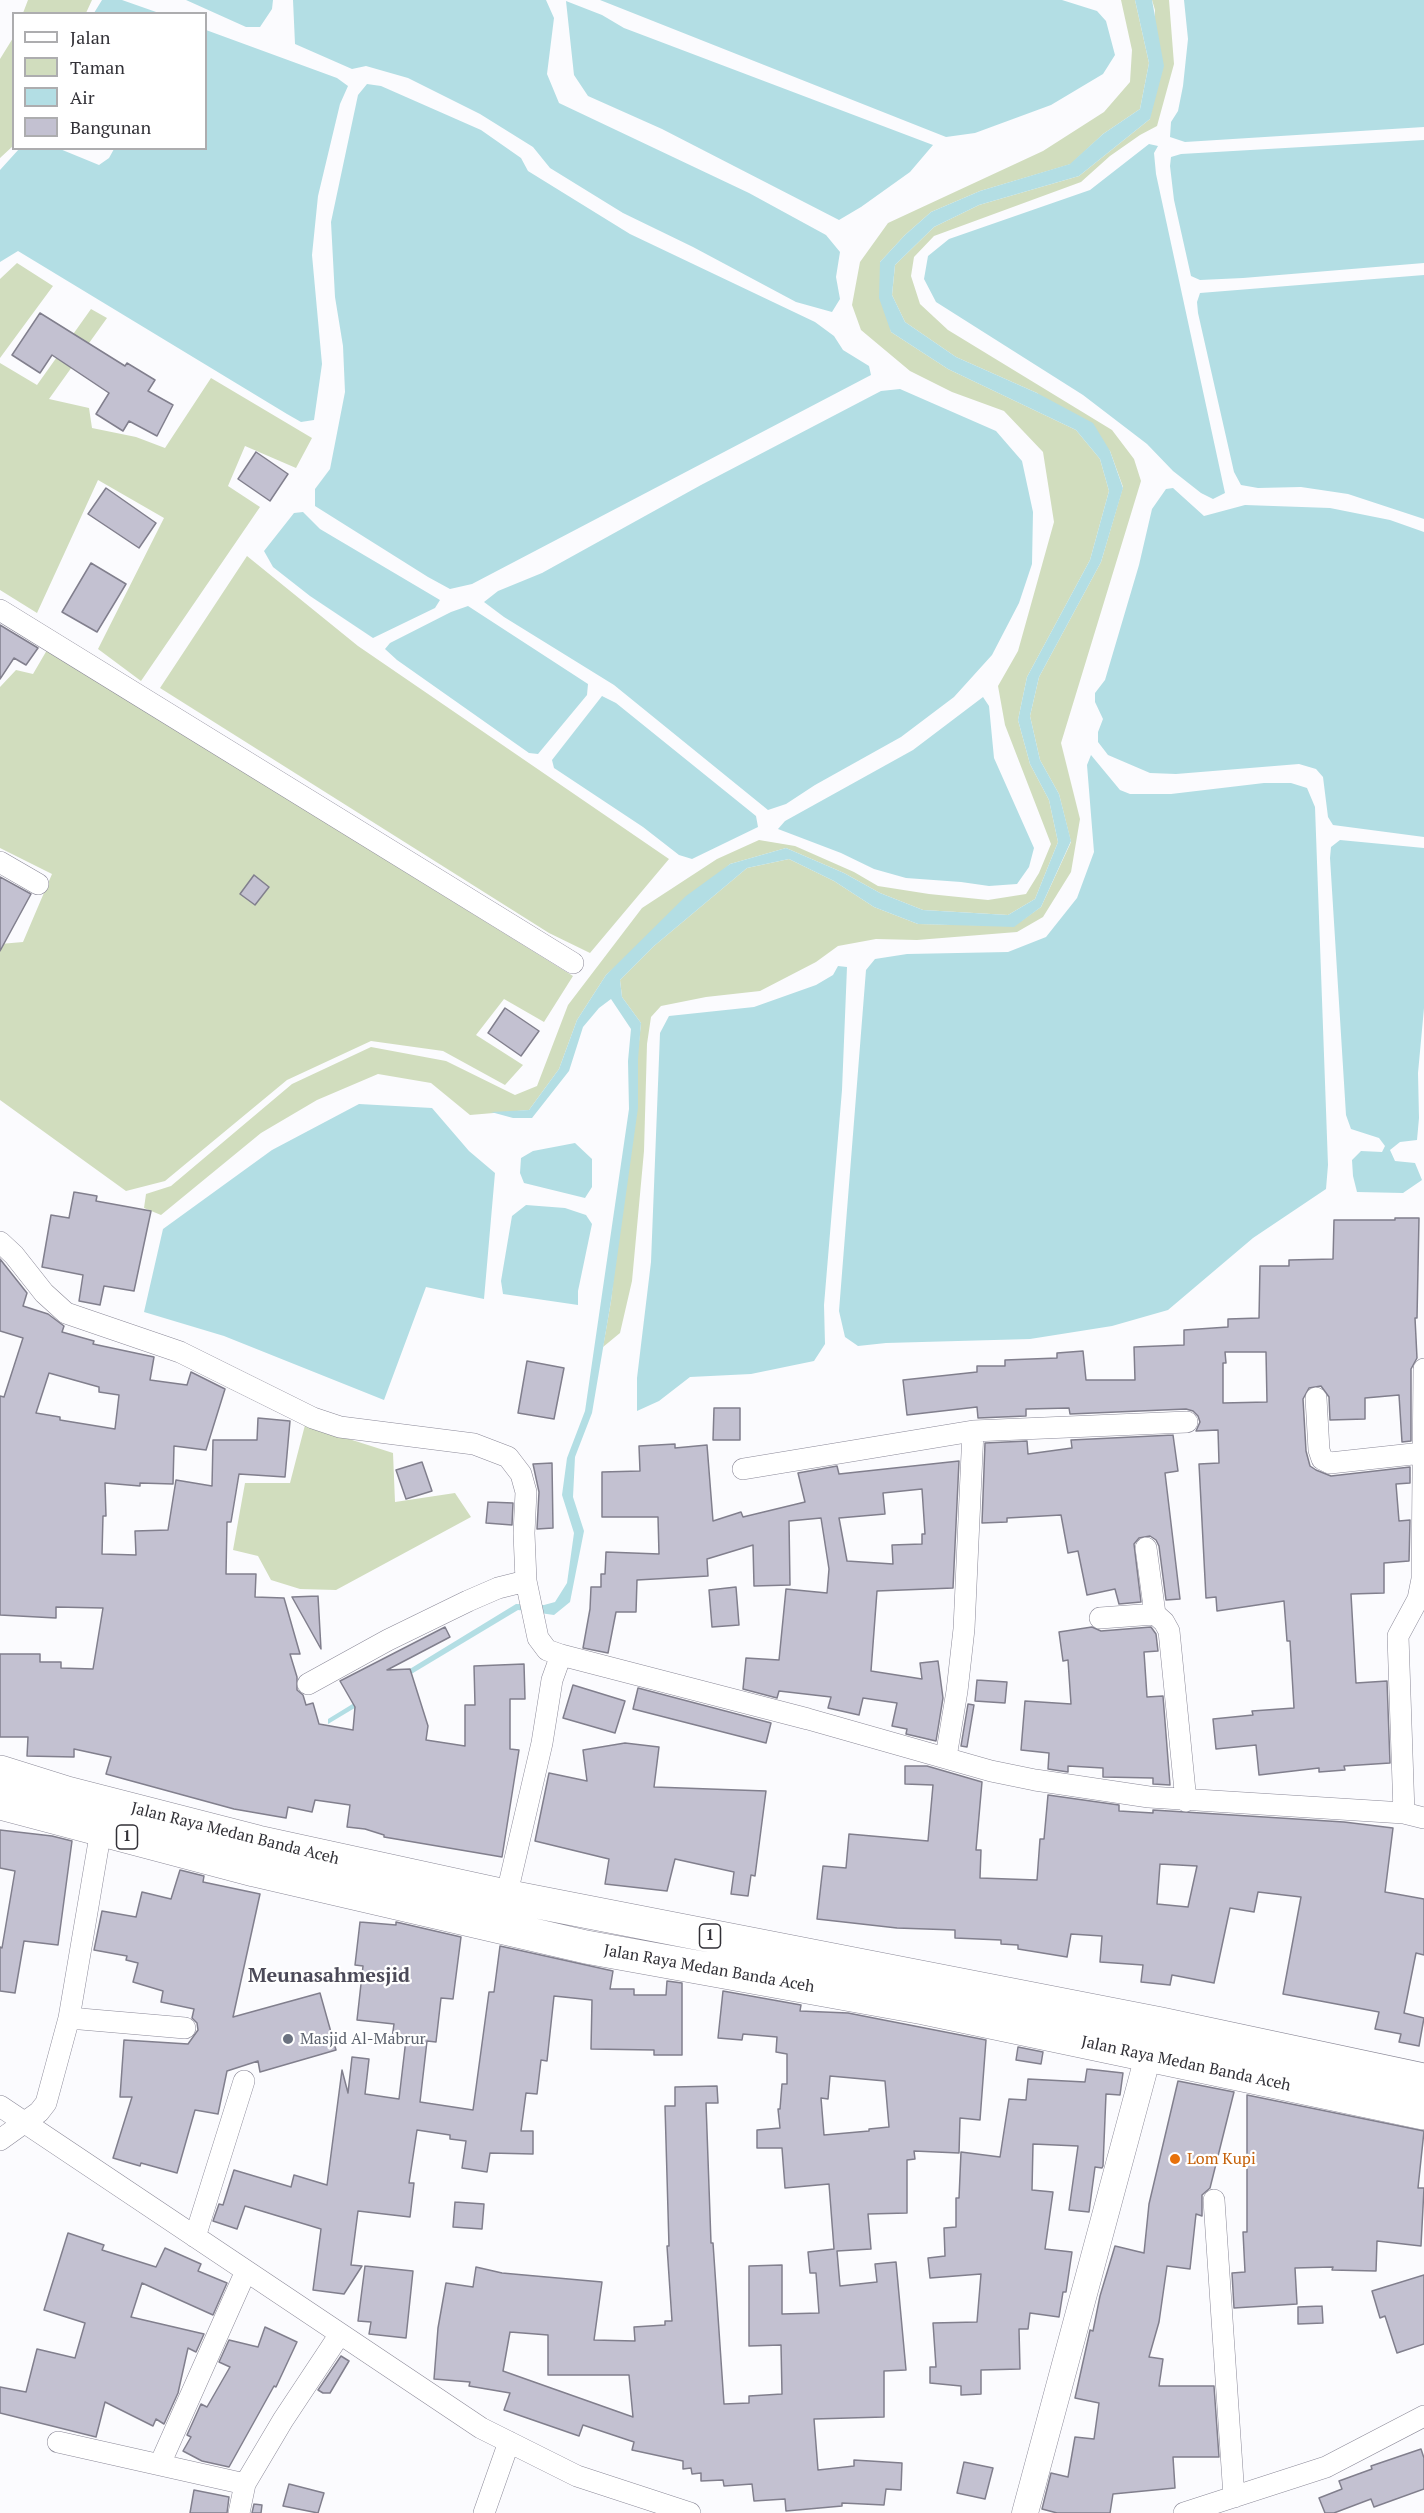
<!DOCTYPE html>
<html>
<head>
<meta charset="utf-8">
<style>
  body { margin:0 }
  #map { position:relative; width:1424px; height:2513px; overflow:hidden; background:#fbfbfe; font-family:"PT Serif",serif }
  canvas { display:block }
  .legend { position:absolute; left:12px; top:12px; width:195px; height:138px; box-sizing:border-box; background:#fff; border:2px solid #adadaf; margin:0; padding:8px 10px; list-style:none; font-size:18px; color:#323137 }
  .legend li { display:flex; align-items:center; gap:12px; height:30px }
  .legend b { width:30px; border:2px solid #adadaf }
</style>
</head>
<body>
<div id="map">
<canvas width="1424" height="2513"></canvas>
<ul class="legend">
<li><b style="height:8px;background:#fff"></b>Jalan</li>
<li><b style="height:16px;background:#d1ddbe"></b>Taman</li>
<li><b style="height:16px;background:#b3dee4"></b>Air</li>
<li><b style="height:16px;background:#c3c1d1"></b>Bangunan</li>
</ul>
</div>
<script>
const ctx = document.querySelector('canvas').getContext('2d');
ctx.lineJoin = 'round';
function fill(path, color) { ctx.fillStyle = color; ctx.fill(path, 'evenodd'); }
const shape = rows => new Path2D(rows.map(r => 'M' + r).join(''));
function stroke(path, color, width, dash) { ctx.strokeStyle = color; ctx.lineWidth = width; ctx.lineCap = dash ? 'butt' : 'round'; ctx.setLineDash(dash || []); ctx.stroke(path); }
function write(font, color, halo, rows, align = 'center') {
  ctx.font = font + ' "PT Serif",serif'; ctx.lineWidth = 4.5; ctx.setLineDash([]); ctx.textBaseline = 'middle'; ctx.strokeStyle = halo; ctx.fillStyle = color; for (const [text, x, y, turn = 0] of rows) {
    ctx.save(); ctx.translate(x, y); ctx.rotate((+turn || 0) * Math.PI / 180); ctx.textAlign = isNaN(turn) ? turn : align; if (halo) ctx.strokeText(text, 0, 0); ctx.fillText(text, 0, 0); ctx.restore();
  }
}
fill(shape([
  [28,0,92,0,86,13,23,13],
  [1121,0,1135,0,1149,63,1140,109,1103,134,1071,164,980,191,931,212,905,235,880,262,891,332,948,369,1076,430,1100,459,1109,491,1090,560,1027,677,1018,720,1030,764,1049,800,1058,842,1035,899,1008,915,923,910,880,893,844,873,786,848,730,864,606,975,577,1020,559,1069,529,1110,470,1115,431,1083,378,1074,317,1100,261,1133,161,1215,144,1208,146,1194,171,1186,292,1084,371,1047,446,1061,515,1095,537,1086,568,1005,642,908,717,859,759,840,795,846,854,872,878,886,929,894,988,900,1026,894,1039,873,1051,844,1005,725,998,686,1018,651,1054,522,1043,452,1004,411,952,392,910,371,861,330,852,305,860,262,888,223,1043,151,1104,112,1130,82,1132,50],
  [1152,0,1169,0,1174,64,1157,126,1140,135,1110,156,1081,182,934,236,914,257,911,276,920,304,948,330,1112,430,1134,459,1141,481,1061,743,1080,819,1071,872,1043,917,1017,932,917,940,876,939,838,946,816,962,760,991,706,997,661,1006,651,1017,647,1044,644,1151,632,1281,620,1333,603,1347,611,1301,641,1023,622,997,620,980,654,946,747,868,789,859,834,881,874,907,918,924,1014,926,1041,907,1071,842,1059,794,1040,760,1030,716,1039,677,1101,562,1123,487,1110,451,1037,393,956,357,905,322,892,295,895,265,934,227,979,205,1079,176,1150,119,1155,10],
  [13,38,13,146,0,158,0,59],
  [17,263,53,286,0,358,0,279],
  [91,309,107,318,49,399,89,408,92,428,136,437,165,448,211,378,312,438,296,468,245,446,228,486,260,507,141,681,98,649,164,518,98,480,37,613,0,590,0,363,37,385],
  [247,556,358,646,669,859,590,953,549,933,160,688],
  [47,650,573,976,544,1022,504,999,476,1035,523,1065,505,1085,443,1051,371,1041,287,1080,165,1181,126,1191,0,1100,0,944,23,942,52,874,0,848,0,687,16,670,33,674],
  [305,1425,393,1453,395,1502,455,1493,471,1517,336,1590,300,1589,271,1580,258,1556,233,1550,245,1483,290,1483]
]), '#d1ddbe');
fill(shape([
  [102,0,122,0,159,13,94,13],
  [186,0,273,0,272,9,260,27,246,27],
  [293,0,546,0,554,18,547,74,559,103,749,193,826,235,840,252,836,277,840,299,832,312,796,302,693,247,623,213,550,168,533,147,480,114,408,78,366,66,352,69,295,44],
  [600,0,1062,0,1097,11,1106,21,1115,55,1103,74,1051,105,975,133,946,137],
  [1135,0,1152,0,1164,66,1150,119,1079,176,979,205,934,227,895,265,892,295,905,322,956,357,1037,393,1093,423,1110,451,1123,488,1101,562,1039,677,1030,716,1040,760,1059,794,1071,841,1041,907,1014,927,918,924,874,907,834,881,789,859,747,868,654,946,620,980,622,997,641,1023,638,1059,638,1108,611,1301,592,1413,575,1457,573,1497,584,1531,570,1602,554,1615,518,1610,328,1724,328,1719,516,1604,544,1605,555,1602,567,1583,574,1533,562,1495,567,1458,585,1411,629,1109,628,1061,631,1029,611,999,599,1008,583,1027,569,1071,532,1118,513,1118,491,1112,529,1110,559,1069,577,1020,606,975,686,896,730,864,786,848,844,873,880,893,923,910,1008,915,1035,899,1058,842,1049,800,1030,764,1018,720,1027,677,1090,560,1109,491,1100,459,1076,430,948,369,891,332,879,298,880,262,905,235,931,212,980,191,1070,164,1103,134,1140,109,1149,63],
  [1184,0,1424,0,1424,127,1185,142,1170,137,1171,122,1178,111,1183,86,1188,39],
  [566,1,602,15,624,28,933,145,910,172,861,207,839,220,662,129,588,96,574,75],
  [206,30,337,78,348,86,340,104,318,196,312,255,322,364,314,420,301,422,287,414,18,251,0,262,0,170,19,149,60,149,99,165,109,158,114,149,206,148],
  [367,84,381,86,481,130,521,158,528,171,630,234,815,322,834,336,843,350,869,366,871,375,472,584,450,589,428,577,315,506,315,489,330,469,345,392,343,346,335,297,331,222,358,95],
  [1424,140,1424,263,1243,278,1200,280,1191,276,1174,200,1170,166,1171,157,1181,154],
  [1149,144,1158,146,1154,153,1156,174,1225,493,1213,499,1201,493,1173,471,1147,444,1083,395,936,302,924,279,928,256,949,239,1090,190],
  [1424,275,1424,519,1348,494,1301,487,1258,488,1241,485,1234,472,1198,313,1197,302,1200,293],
  [900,389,996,431,1022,461,1033,512,1032,564,1019,603,992,655,954,697,901,737,815,785,786,804,768,810,614,685,504,617,484,602,498,591,542,573,701,485,881,391],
  [1173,488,1204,516,1245,505,1330,508,1390,520,1424,532,1424,837,1333,825,1328,817,1323,777,1316,769,1299,764,1176,774,1150,773,1108,755,1098,742,1098,732,1103,719,1095,702,1095,693,1105,680,1139,565,1152,509,1166,489],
  [303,512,320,529,440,600,435,608,373,638,310,596,273,567,264,551,294,513],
  [468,606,588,684,587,695,538,754,529,753,397,660,385,649,390,643,451,612],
  [602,696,616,703,756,816,758,827,692,859,679,855,643,827,554,768,552,760],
  [983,697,989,706,994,758,1034,848,1029,867,1017,884,989,886,961,882,906,878,874,869,841,853,778,829,785,821,913,750],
  [1091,755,1120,790,1130,794,1171,794,1264,783,1291,783,1307,788,1315,807,1328,1165,1326,1189,1253,1238,1168,1310,1112,1326,1030,1339,886,1343,858,1346,845,1337,839,1311,866,970,875,959,907,954,1008,952,1046,937,1077,898,1094,852,1087,765],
  [1340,840,1424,848,1424,1008,1418,1073,1419,1118,1417,1140,1400,1142,1390,1150,1395,1161,1415,1163,1422,1180,1403,1193,1357,1192,1353,1176,1352,1160,1361,1151,1382,1152,1385,1146,1379,1138,1351,1129,1346,1115,1330,858,1331,847],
  [838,966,847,967,842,1090,824,1305,825,1344,814,1361,751,1374,690,1377,659,1401,637,1411,637,1378,651,1262,660,1033,669,1016,754,1007,816,985,833,975],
  [359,1104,432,1108,469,1151,495,1173,484,1299,426,1287,384,1400,224,1336,144,1312,163,1229,272,1150],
  [575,1143,592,1159,592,1187,585,1198,524,1183,520,1173,521,1158,533,1151],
  [526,1205,565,1208,586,1215,592,1224,578,1291,578,1305,503,1294,501,1281,512,1216]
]), '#b3dee4');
const building = shape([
  [40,313,125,366,127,363,155,380,148,391,173,405,157,436,129,421,123,431,96,414,109,393,52,355,40,373,12,355,40,313],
  [256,452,288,474,270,501,238,479,256,452],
  [106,488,156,523,139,548,88,514,106,488],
  [91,563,126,584,97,632,62,612,91,563],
  [0,625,38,648,26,665,14,658,0,679,0,625],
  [254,875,269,887,255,905,240,894,254,875],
  [0,877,31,894,0,951,0,877],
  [505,1008,539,1031,521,1056,488,1033,505,1008],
  [74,1192,97,1196,96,1201,151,1211,134,1291,104,1286,100,1305,79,1301,83,1275,42,1267,51,1215,69,1218,74,1192],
  [1395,1218,1419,1218,1417,1318,1415,1318,1417,1358,1411,1369,1411,1441,1402,1442,1399,1395,1365,1398,1365,1419,1330,1420,1329,1397,1321,1386,1309,1388,1303,1399,1306,1451,1310,1466,1316,1470,1331,1476,1410,1467,1410,1483,1396,1484,1399,1521,1410,1520,1409,1561,1384,1563,1384,1593,1351,1594,1356,1683,1387,1681,1390,1763,1344,1766,1345,1770,1319,1772,1319,1768,1259,1775,1256,1745,1216,1749,1213,1719,1253,1715,1252,1711,1294,1708,1290,1641,1287,1641,1284,1601,1217,1611,1216,1597,1206,1598,1199,1464,1219,1463,1218,1430,1196,1431,1200,1422,1198,1416,1193,1411,1186,1409,1070,1414,1069,1408,1026,1409,1026,1416,978,1418,977,1407,907,1415,903,1380,977,1372,977,1366,1005,1366,1005,1360,1057,1358,1057,1353,1083,1351,1086,1380,1135,1380,1134,1347,1184,1345,1184,1330,1228,1327,1228,1319,1259,1318,1260,1266,1289,1266,1289,1260,1333,1259,1334,1220,1395,1220,1395,1218],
  [1225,1352,1266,1352,1267,1402,1223,1403,1223,1363,1226,1363,1225,1352],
  [0,1259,27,1293,23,1306,48,1314,64,1326,62,1332,94,1341,93,1344,154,1357,150,1380,187,1385,191,1372,225,1389,206,1450,174,1446,173,1484,140,1483,140,1486,105,1483,106,1516,103,1516,102,1554,136,1555,135,1531,168,1530,176,1480,212,1486,213,1440,257,1440,258,1418,290,1421,285,1477,239,1474,231,1522,227,1522,226,1574,256,1574,255,1597,284,1598,300,1654,290,1654,297,1677,297,1690,303,1695,306,1705,313,1703,319,1724,353,1730,355,1707,340,1681,445,1627,450,1637,387,1670,410,1669,428,1726,426,1740,465,1746,465,1705,475,1705,474,1666,524,1664,525,1699,510,1699,510,1749,519,1750,502,1857,384,1837,384,1835,365,1829,347,1827,350,1805,315,1800,312,1812,288,1807,286,1818,234,1809,106,1774,111,1757,74,1749,74,1757,27,1756,28,1737,0,1737,0,1654,40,1654,40,1662,61,1662,61,1668,93,1669,103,1608,56,1607,56,1618,0,1615,0,1396,4,1397,23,1338,0,1331,0,1259],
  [49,1373,99,1387,99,1392,119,1395,115,1429,60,1420,60,1417,36,1413,49,1373],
  [527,1361,564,1368,554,1419,518,1413,527,1361],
  [714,1408,740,1408,740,1440,713,1440,714,1408],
  [1173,1435,1178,1471,1165,1473,1180,1599,1166,1600,1159,1546,1156,1540,1150,1536,1139,1538,1134,1544,1141,1602,1119,1604,1115,1589,1087,1595,1078,1551,1068,1553,1061,1515,1007,1518,1007,1522,982,1523,985,1443,1027,1441,1028,1454,1072,1448,1071,1440,1173,1435],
  [675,1444,675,1448,707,1445,713,1521,741,1512,743,1517,805,1502,798,1473,837,1466,839,1474,959,1461,953,1588,877,1591,871,1671,922,1679,920,1663,938,1661,943,1698,936,1741,906,1734,907,1729,892,1726,897,1703,863,1698,859,1715,828,1708,831,1697,779,1691,777,1698,743,1689,746,1658,779,1660,786,1589,827,1593,829,1569,821,1518,789,1521,790,1585,754,1586,753,1545,707,1559,708,1576,637,1580,636,1612,616,1612,608,1653,583,1648,590,1609,591,1587,601,1587,601,1574,605,1574,606,1552,659,1554,658,1517,602,1517,602,1472,640,1471,639,1446,675,1444],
  [922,1489,925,1534,922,1534,922,1544,892,1545,893,1564,847,1561,839,1518,885,1514,883,1493,922,1489],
  [422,1462,432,1491,406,1499,396,1470,422,1462],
  [552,1463,553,1528,537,1529,539,1492,533,1464,552,1463],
  [488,1502,513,1503,512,1525,486,1523,488,1502],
  [736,1587,739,1625,712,1627,709,1590,736,1587],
  [318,1596,321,1649,292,1597,318,1596],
  [1092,1627,1101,1631,1151,1627,1156,1634,1158,1651,1144,1652,1147,1697,1163,1696,1170,1785,1153,1784,1153,1778,1103,1777,1103,1768,1068,1766,1068,1772,1048,1769,1049,1753,1021,1750,1025,1701,1071,1704,1068,1660,1063,1661,1059,1632,1092,1627],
  [977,1680,1007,1682,1005,1703,975,1701,977,1680],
  [573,1685,625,1701,615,1733,563,1718,573,1685],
  [638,1688,771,1723,766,1743,633,1709,638,1688],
  [968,1704,974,1705,967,1747,961,1746,968,1704],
  [625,1743,659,1747,654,1787,766,1791,755,1876,751,1875,748,1896,731,1894,734,1872,675,1859,667,1891,605,1884,609,1859,535,1841,549,1773,587,1781,583,1750,625,1743],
  [905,1766,927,1766,982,1782,976,1850,981,1850,980,1878,1037,1880,1040,1839,1044,1839,1048,1795,1119,1805,1119,1811,1153,1813,1153,1810,1344,1822,1393,1828,1385,1892,1424,1899,1424,1955,1416,1953,1404,2013,1424,2018,1419,2046,1399,2042,1401,2034,1375,2029,1379,2012,1283,1994,1301,1897,1258,1892,1254,1912,1230,1908,1214,1983,1172,1975,1170,1985,1141,1982,1143,1965,1100,1962,1102,1936,1071,1934,1067,1957,1018,1949,1018,1945,1001,1944,1001,1940,955,1938,955,1930,897,1928,817,1919,823,1866,846,1868,849,1834,928,1841,933,1785,905,1784,905,1766],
  [1160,1864,1197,1866,1188,1907,1157,1904,1160,1864],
  [0,1830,52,1836,72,1841,58,1945,24,1941,15,1993,0,1991,0,1947,2,1948,15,1871,0,1868,0,1830],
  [180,1870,204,1876,203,1882,260,1894,233,2017,320,1993,336,2050,260,2072,258,2061,227,2071,218,2114,195,2110,177,2173,141,2163,140,2166,113,2158,132,2097,120,2097,124,2040,188,2044,198,2030,197,2023,192,2018,194,2009,161,2002,163,1991,133,1982,138,1963,126,1960,127,1956,94,1950,102,1911,136,1917,142,1892,171,1899,180,1870],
  [360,1922,396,1925,396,1922,461,1937,453,1999,441,1998,436,2042,427,2041,420,2102,473,2110,489,1992,494,1992,500,1946,613,1971,610,1989,634,1989,634,1995,666,1995,667,1981,682,1983,682,2055,654,2055,654,2050,591,2049,592,2000,554,1996,547,2061,541,2060,537,2094,526,2093,521,2131,533,2131,533,2154,490,2153,487,2172,462,2168,466,2141,450,2139,450,2135,417,2130,409,2183,414,2183,410,2217,358,2211,351,2265,362,2266,344,2294,313,2290,321,2229,245,2206,237,2229,213,2221,219,2204,223,2205,234,2170,291,2187,294,2175,327,2185,342,2070,348,2093,352,2057,369,2059,365,2094,399,2099,406,2039,392,2038,394,2024,357,2020,363,1966,355,1965,360,1922],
  [723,1991,801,2005,800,2011,848,2013,986,2040,980,2120,960,2118,959,2153,914,2151,915,2159,907,2160,907,2213,868,2214,871,2249,837,2251,840,2286,877,2282,875,2264,896,2262,906,2370,884,2371,884,2417,814,2419,818,2470,854,2466,854,2460,902,2463,901,2490,886,2489,884,2505,842,2503,842,2506,786,2511,785,2499,754,2501,752,2484,724,2486,723,2480,701,2481,701,2473,692,2474,691,2468,683,2469,683,2461,632,2450,634,2442,583,2425,579,2436,504,2410,510,2393,469,2386,470,2382,434,2379,438,2328,446,2283,473,2287,476,2267,502,2273,602,2282,594,2340,635,2341,634,2327,665,2325,665,2321,672,2321,667,2246,669,2246,665,2106,675,2106,675,2087,717,2086,718,2103,706,2103,711,2243,713,2243,724,2404,749,2403,749,2396,782,2394,781,2345,749,2346,749,2266,782,2265,782,2314,819,2313,816,2273,810,2273,808,2252,834,2249,829,2184,785,2188,782,2148,757,2148,757,2130,780,2128,778,2109,780,2109,782,2084,787,2084,787,2054,776,2052,777,2037,743,2034,742,2040,718,2038,723,1991],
  [830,2076,885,2081,889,2127,869,2129,869,2131,824,2135,821,2098,828,2099,830,2076],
  [510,2332,548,2335,548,2375,629,2375,633,2417,503,2371,510,2332],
  [1018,2047,1043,2052,1041,2064,1016,2060,1018,2047],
  [1087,2069,1123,2073,1120,2095,1106,2094,1103,2166,1102,2168,1095,2167,1089,2212,1069,2210,1078,2146,1033,2144,1032,2190,1053,2192,1045,2249,1072,2252,1066,2292,1063,2292,1059,2317,1030,2313,1028,2329,1019,2329,1020,2369,981,2370,981,2394,961,2395,961,2386,930,2383,930,2367,936,2367,933,2323,977,2322,981,2274,930,2278,928,2258,945,2256,944,2228,956,2227,956,2198,959,2198,961,2152,1000,2157,1009,2099,1026,2100,1028,2079,1085,2082,1087,2069],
  [1178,2081,1234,2092,1210,2188,1202,2195,1202,2216,1196,2214,1190,2269,1167,2266,1159,2322,1149,2357,1163,2359,1159,2386,1214,2386,1219,2457,1173,2457,1175,2488,1113,2494,1110,2513,1057,2513,1042,2509,1051,2473,1068,2477,1075,2437,1094,2439,1099,2403,1075,2398,1089,2335,1090,2330,1093,2331,1100,2296,1115,2246,1144,2253,1149,2204,1178,2081],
  [1247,2095,1424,2131,1418,2188,1424,2188,1421,2246,1377,2241,1376,2271,1332,2270,1333,2267,1295,2268,1297,2304,1234,2308,1232,2273,1245,2272,1243,2232,1247,2232,1247,2095],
  [455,2202,484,2204,482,2229,453,2227,455,2202],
  [68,2233,104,2245,102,2250,156,2267,165,2248,201,2264,198,2271,227,2283,213,2315,142,2283,131,2317,204,2334,196,2352,188,2348,178,2393,164,2424,156,2419,153,2426,105,2402,96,2437,0,2413,0,2387,26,2392,37,2349,75,2358,85,2323,44,2310,68,2233],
  [365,2266,413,2271,406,2338,369,2334,371,2322,358,2321,365,2266],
  [1424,2275,1424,2344,1397,2353,1385,2316,1380,2318,1372,2291,1424,2275],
  [1322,2306,1323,2323,1298,2324,1298,2307,1322,2306],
  [265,2327,297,2342,276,2387,274,2386,229,2467,202,2461,183,2451,191,2437,187,2435,201,2404,207,2407,230,2367,219,2362,229,2340,258,2347,265,2327],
  [341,2356,349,2361,330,2393,323,2393,318,2390,341,2356],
  [1421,2449,1424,2458,1424,2489,1374,2507,1371,2499,1334,2513,1325,2513,1319,2498,1342,2489,1339,2481,1372,2469,1371,2466,1421,2449],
  [964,2462,993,2468,985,2499,957,2493,964,2462],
  [289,2484,324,2493,318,2513,283,2506,289,2484],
  [194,2490,229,2497,227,2513,190,2513,194,2490],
  [254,2504,262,2505,261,2513,252,2513,254,2504]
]);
fill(building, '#c3c1d1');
stroke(building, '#817f8d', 1.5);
const minor = shape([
  [0,610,573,963],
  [0,862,38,884],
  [0,1242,14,1255,44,1293,66,1313,180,1352,313,1418,340,1427,474,1444,508,1457,521,1474,526,1492,524,1533,526,1581,538,1638,547,1650,561,1655],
  [1316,1398,1319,1450,1322,1459,1330,1463,1422,1453],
  [743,1469,973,1431,1187,1422],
  [1146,1548,1155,1614],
  [1100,1618,1155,1614,1164,1622,1169,1631,1186,1801],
  [308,1684,388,1640,468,1601,498,1588,526,1581],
  [946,1757,957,1691,964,1629,973,1431],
  [1404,1813,1398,1636,1418,1599,1422,1579,1424,1369],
  [504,1906,542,1743,552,1680,561,1655,808,1719,991,1771,1035,1780,1149,1797,1404,1813,1424,1818],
  [69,2018,185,2028],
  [0,2106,481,2428,577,2476,690,2513],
  [0,2140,39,2112,46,2103,69,2018,103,1818],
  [1214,2200,1234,2497],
  [195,2237,244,2081],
  [58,2442,245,2484],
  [160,2464,246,2271],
  [239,2513,245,2484,283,2420,340,2334],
  [484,2513,509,2442],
  [1184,2513,1326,2467,1424,2416]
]);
const tertiary = shape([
  [1025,2513,1148,2056,1155,2039]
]);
const trunk = shape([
  [0,1772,67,1793,258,1842,506,1896,1161,2024,1424,2080],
  [0,1803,254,1870,586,1947,924,2008,1424,2113]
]);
stroke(minor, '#8b8998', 22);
stroke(tertiary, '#8b8998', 27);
stroke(trunk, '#8b8998', 34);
stroke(minor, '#fff', 21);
stroke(tertiary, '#fff', 26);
stroke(trunk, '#fff', 33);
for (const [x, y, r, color] of [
  [288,2039,6,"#6b7280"],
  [1175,2159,6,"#e8710a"]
]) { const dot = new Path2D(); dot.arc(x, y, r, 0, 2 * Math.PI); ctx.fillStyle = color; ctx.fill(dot); stroke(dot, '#fff', 2); }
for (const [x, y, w] of [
  [127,1837,21],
  [710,1936,21]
]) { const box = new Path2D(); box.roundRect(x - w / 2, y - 12, w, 24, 4.5); ctx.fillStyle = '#fff'; ctx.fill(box); stroke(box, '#323137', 1.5); }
write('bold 15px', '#323137', null, [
  ["1",127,1837],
  ["1",710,1936]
]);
write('16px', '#323137', '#fff', [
  ["Jalan Raya Medan Banda Aceh",235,1834,14],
  ["Jalan Raya Medan Banda Aceh",709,1969,10],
  ["Jalan Raya Medan Banda Aceh",1186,2064,12]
]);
write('16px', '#5b616d', '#fff', [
  ["Masjid Al-Mabrur",300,2039]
], 'left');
write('16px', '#c56008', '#fff', [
  ["Lom Kupi",1187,2159]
], 'left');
write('bold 20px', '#4c4a58', '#fff', [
  ["Meunasahmesjid",329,1976]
]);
</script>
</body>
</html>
